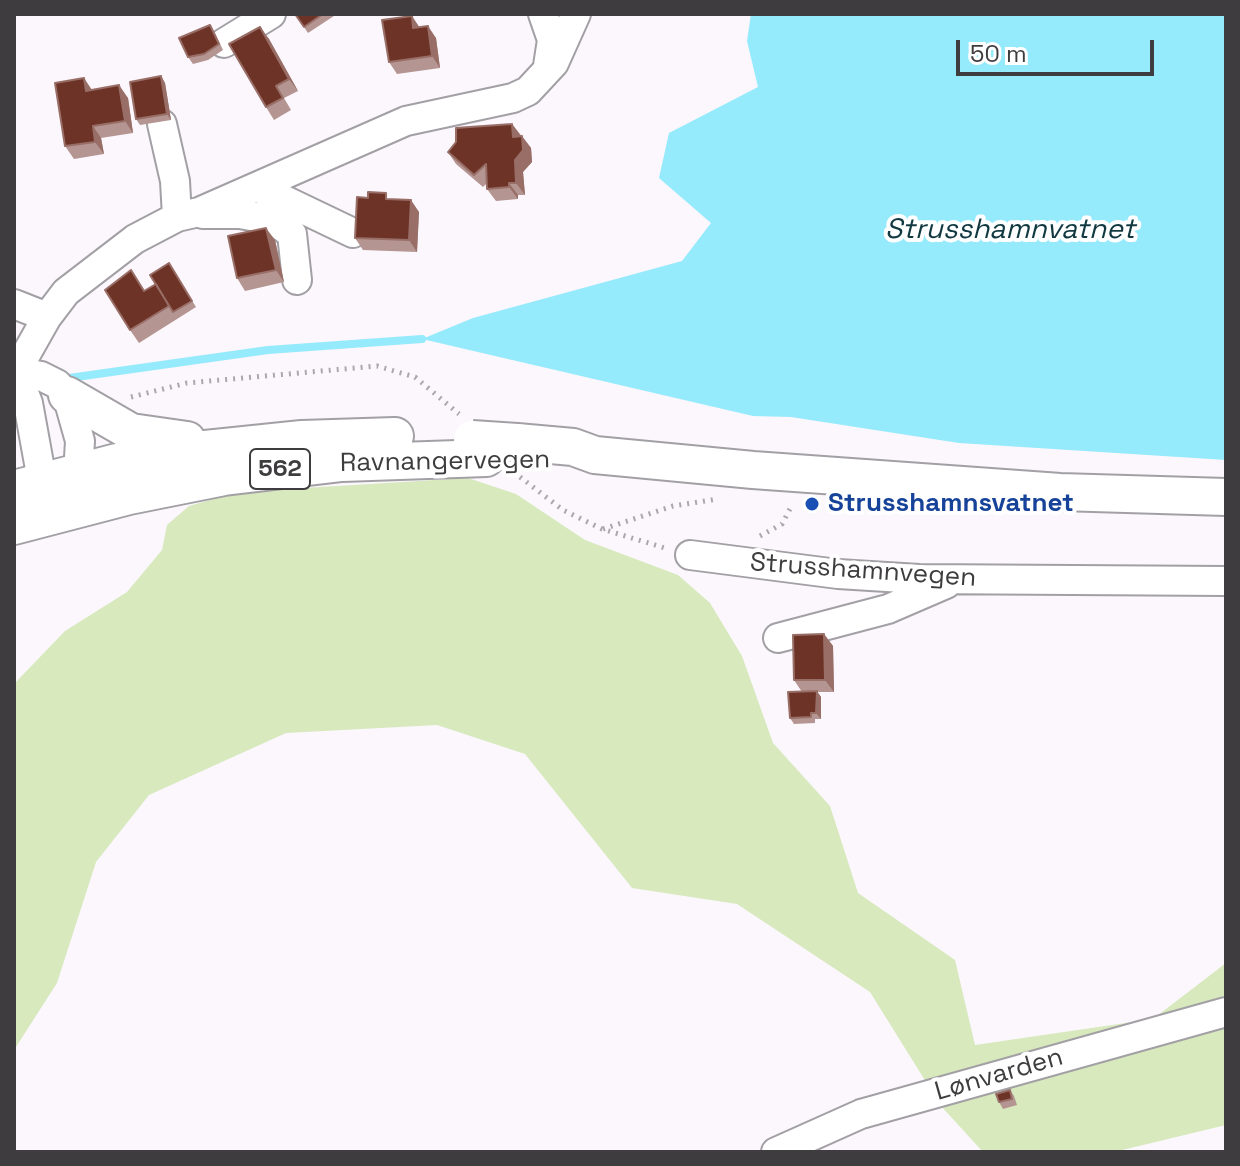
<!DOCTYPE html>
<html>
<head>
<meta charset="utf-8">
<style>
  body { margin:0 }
  #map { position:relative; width:1240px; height:1166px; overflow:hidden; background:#fbf7fd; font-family:"Space Grotesk",sans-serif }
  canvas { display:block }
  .frame { position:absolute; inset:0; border:16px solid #3e3c3e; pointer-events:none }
  .scale { position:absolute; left:956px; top:40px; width:198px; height:36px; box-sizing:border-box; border:4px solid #3e3c3e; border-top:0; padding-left:10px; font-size:24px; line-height:28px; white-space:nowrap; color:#3e3c3e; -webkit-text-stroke:6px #fff; paint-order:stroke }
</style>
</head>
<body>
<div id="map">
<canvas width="1240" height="1166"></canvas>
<div class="frame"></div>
<div class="scale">50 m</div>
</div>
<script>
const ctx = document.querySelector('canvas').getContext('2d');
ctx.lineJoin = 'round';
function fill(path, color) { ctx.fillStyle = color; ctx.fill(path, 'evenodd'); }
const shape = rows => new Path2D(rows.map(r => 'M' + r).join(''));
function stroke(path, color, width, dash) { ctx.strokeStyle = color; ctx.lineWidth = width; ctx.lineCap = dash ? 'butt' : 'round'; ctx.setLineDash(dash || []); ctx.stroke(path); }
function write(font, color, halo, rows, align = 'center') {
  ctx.font = font + ' "Space Grotesk",sans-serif'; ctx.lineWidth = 8; ctx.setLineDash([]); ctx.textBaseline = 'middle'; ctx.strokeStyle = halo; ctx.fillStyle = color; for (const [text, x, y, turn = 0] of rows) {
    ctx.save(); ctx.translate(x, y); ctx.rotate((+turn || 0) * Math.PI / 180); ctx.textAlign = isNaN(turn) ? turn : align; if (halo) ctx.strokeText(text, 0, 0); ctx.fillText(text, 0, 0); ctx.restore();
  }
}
fill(shape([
  [468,478,516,494,585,540,678,575,710,603,742,656,773,743,830,806,858,893,955,960,975,1045,1153,1019,1226,963,1226,1125,1114,1152,983,1152,941,1106,870,992,737,904,632,888,525,754,437,725,286,733,149,795,96,862,57,983,14,1050,14,684,65,631,127,592,162,550,167,525,189,506,238,492]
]), '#d7e9bd');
fill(shape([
  [751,14,1226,14,1226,460,959,443,791,417,753,416,422,339,473,318,682,261,711,223,659,178,669,133,758,87,747,41]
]), '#95eafc');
stroke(shape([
  [62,379,268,350,422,339]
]), '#95eafc', 8);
const minor = shape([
  [543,14,552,40,548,66],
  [224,43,271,14],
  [162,124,175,181,177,217],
  [257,187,353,233],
  [203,214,240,214,273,220,292,234,297,280],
  [14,304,47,317],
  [14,371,41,376,57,384,67,395,80,441,77,491],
  [16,372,47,317,66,292,135,239,177,217,199,212,406,121,513,98,528,91,554,63,576,14],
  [16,372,28,403,42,480,57,492],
  [690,555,838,574,919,579,1226,581],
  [778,638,888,609,946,584],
  [776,1152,861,1114,1226,1012]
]);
const major = shape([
  [67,395,131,432,187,440],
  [517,442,573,447,595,455,753,470,1060,492,1226,497],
  [14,489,117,462,186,451,302,439,395,436],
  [14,526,129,496,224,477,342,463,486,458]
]);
stroke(minor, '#a3a0a5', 32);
stroke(major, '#a3a0a5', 40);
stroke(shape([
  [131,397,187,383,377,366,415,377,459,414],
  [520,477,563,510,602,529,665,548],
  [603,529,673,506,717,499],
  [760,536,782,524,792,505]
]), '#aba8ac', 5, [2, 6]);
stroke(minor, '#fff', 28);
stroke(major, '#fff', 36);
const majorBridge = shape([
  [472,439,517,442]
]);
stroke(majorBridge, '#a3a0a5', 40, []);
stroke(majorBridge, '#fff', 36);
fill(shape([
  [295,14,337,14,308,33],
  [210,25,214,31,223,50,208,60,193,64,188,57],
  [260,27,269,39,298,91,284,98,291,110,274,120,266,107],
  [419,27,436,38,440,68,397,74,389,62],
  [161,76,165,83,171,120,140,125,136,119],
  [92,90,128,98,133,133,101,138,104,154,74,159,65,146],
  [512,124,531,148,532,162,523,172,525,195,518,195,518,199,496,201,487,189,487,183,483,187,456,164,448,152],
  [390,199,419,212,417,252,363,250,355,238],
  [275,240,284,282,245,291,237,278],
  [173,270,196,307,139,343,130,330,139,282,145,291,156,284],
  [824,634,833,646,834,692,817,692,821,697,821,719,815,719,815,723,794,724,790,718,802,692,794,680],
  [1010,1090,1014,1096,1017,1105,1003,1109,999,1102]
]), '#b49592');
fill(shape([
  [412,16,420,28,413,28],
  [428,26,436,38,440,68,432,56],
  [260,27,269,39,298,91,289,79],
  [161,76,165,83,171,120,167,114],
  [84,78,92,90,86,91],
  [119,85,128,98,133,133,125,121],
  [512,124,521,136,513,137],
  [93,126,101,138,104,154,95,142],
  [522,136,531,148,532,162,523,172,525,195,516,183,515,160],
  [509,183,518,195,518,199,509,187],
  [411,200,419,212,417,252,409,240],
  [266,228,275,240,284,282,276,270],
  [824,634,833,646,834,692,825,680],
  [817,691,821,697,821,719,816,713]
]), '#986e67');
const building = shape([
  [295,14,323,14,304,27,295,14],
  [412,16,413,28,428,26,432,56,389,62,382,20,412,16],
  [210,25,219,44,204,54,188,57,179,38,210,25],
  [260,27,289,79,276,86,283,98,266,107,229,44,260,27],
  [161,76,167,114,136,119,130,82,161,76],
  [84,78,86,91,119,85,125,121,93,126,95,142,65,146,55,83,84,78],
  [512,124,513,137,522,136,523,150,515,160,516,183,509,183,509,187,487,189,486,164,474,175,448,152,456,142,456,128,512,124],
  [368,192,386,193,386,199,411,200,409,240,355,238,357,197,368,198,368,192],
  [266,228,276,270,237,278,228,236,266,228],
  [169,263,192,301,173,312,150,275,169,263],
  [131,270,144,291,156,284,169,306,130,330,105,290,131,270],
  [824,634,825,680,794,680,793,635,824,634],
  [817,691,816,713,811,713,811,717,790,718,788,692,817,691],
  [1010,1090,1012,1099,999,1102,996,1094,1010,1090]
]);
fill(building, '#6d3327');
stroke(building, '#986e67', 2);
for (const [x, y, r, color] of [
  [812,504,8,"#1a4fb4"]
]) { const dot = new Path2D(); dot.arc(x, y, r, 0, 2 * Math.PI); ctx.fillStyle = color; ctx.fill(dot); stroke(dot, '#fff', 3); }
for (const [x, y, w] of [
  [280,469,60]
]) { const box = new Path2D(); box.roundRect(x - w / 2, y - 20, w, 40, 6); ctx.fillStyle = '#fff'; ctx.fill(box); stroke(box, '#3e3c3e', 2); }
write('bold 24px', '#3e3c3e', null, [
  ["562",280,469]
]);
write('26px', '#3e3c3e', '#fff', [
  ["Ravnangervegen",445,462,-1],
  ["Strusshamnvegen",863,571,4],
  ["Lønvarden",999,1075,-16]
]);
write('bold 26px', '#164399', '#fff', [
  ["Strusshamnsvatnet",828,504]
], 'left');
write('italic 28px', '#113941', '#fff', [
  ["Strusshamnvatnet",1010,230]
]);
</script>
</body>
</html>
